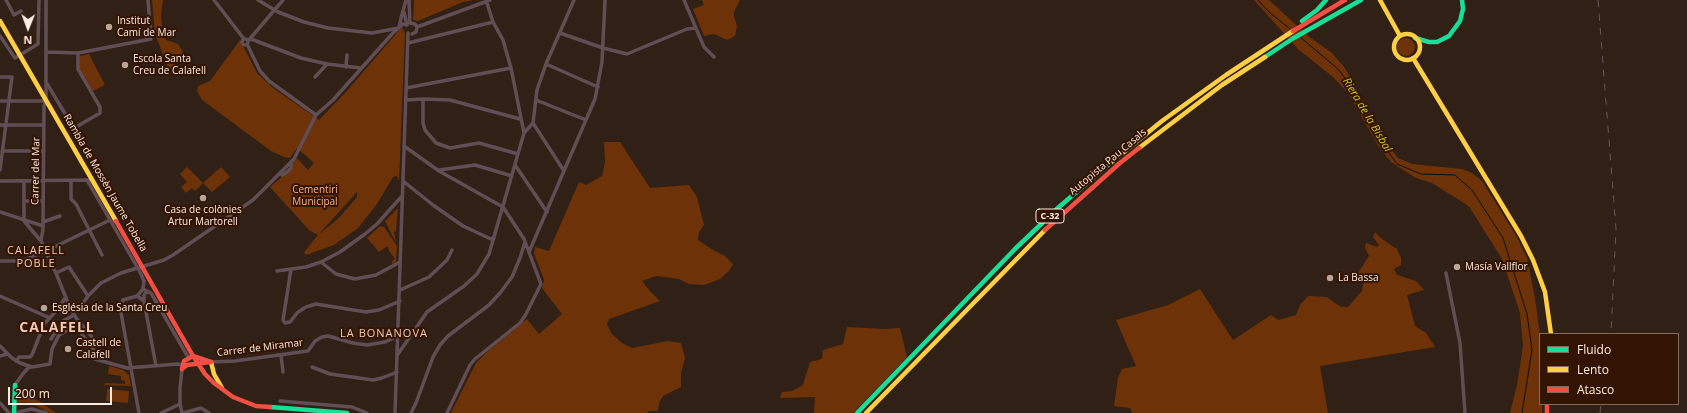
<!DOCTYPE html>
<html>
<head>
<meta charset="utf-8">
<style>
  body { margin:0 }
  #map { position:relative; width:1687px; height:413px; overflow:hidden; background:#312015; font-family:"Open Sans",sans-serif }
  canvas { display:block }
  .legend { position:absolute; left:1539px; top:333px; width:140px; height:72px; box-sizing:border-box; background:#331301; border:1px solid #846a5b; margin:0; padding:5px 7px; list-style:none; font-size:12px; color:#feece3 }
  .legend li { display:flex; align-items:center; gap:8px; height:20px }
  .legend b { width:20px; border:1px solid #846a5b }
  .north { position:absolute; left:8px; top:8px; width:40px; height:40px; -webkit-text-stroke:3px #331301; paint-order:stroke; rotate:181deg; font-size:11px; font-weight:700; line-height:16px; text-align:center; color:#feece3 }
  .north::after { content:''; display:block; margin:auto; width:14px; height:18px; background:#feece3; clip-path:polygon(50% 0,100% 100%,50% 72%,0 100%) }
  .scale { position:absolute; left:8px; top:387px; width:104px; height:18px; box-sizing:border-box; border:2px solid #feece3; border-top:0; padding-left:5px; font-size:12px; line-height:14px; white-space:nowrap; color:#feece3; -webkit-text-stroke:3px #331301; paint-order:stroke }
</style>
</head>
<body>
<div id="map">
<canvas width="1687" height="413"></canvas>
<ul class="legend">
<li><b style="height:5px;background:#16e098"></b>Fluido</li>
<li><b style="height:5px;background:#ffcf43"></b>Lento</li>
<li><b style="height:5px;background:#f24e42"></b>Atasco</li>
</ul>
<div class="north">N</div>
<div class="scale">200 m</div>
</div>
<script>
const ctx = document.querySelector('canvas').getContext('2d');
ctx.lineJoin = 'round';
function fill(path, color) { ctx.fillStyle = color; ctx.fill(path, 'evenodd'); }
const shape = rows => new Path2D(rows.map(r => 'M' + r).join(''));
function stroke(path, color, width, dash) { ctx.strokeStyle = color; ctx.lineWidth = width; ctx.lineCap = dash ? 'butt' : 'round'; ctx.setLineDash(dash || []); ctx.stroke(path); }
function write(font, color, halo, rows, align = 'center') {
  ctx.font = font + ' "Open Sans",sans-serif'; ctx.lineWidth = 4; ctx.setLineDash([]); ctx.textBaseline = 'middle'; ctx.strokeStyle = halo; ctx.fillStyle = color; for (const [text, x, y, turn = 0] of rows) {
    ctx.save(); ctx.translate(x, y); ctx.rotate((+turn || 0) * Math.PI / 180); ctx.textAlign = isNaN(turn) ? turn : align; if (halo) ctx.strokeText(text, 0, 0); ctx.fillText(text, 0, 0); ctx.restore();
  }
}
fill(shape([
  [152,0,163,0,161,15,163,35,166,40,178,44,183,52,181,59,169,70,155,34],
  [414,0,474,0,463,2,418,21,413,20],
  [702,0,740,0,734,12,734,17,737,26,735,36,727,40,714,34,704,36,693,9,704,5],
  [1254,0,1269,0,1308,36,1332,53,1345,68,1387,144,1398,158,1412,164,1462,169,1472,173,1482,181,1517,237,1527,258,1535,298,1540,336,1540,404,1542,404,1542,413,1510,413,1517,385,1523,346,1520,313,1502,259,1470,208,1467,205,1432,183,1416,178,1391,162,1379,147,1348,93,1333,77,1298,49],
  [402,27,405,33,399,181,397,176,393,177,377,204,358,228,334,245,306,255,304,253,305,251,318,235,309,230,270,187,291,169,293,163,297,158,308,170,314,163,297,148,290,158,284,157,271,151,202,100,197,91,198,86,210,81,240,40,257,73,273,88,319,120,345,93],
  [357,192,357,197,338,219,319,234],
  '1397 47a9 9 0 1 1 18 0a9 9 0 1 1-18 0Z',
  [89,54,105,85,93,91,80,70,79,66,80,56],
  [604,142,620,142,650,188,689,185,697,197,704,225,699,232,698,240,713,250,725,256,733,264,729,271,720,279,704,285,689,284,679,279,656,276,642,281,649,290,660,301,609,319,607,324,611,333,622,343,632,348,668,341,681,343,685,358,681,373,681,387,663,396,659,403,658,411,649,411,647,413,451,413,476,363,486,353,527,319,539,334,562,314,542,288,544,280,534,253,535,247,549,251,579,182,586,185,602,176,605,162],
  [187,167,203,183,195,191,192,188,186,193,181,187,187,182,180,174],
  [221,167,230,177,212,192,203,183],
  [397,209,398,209,397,218,396,231,394,232,396,243,385,221],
  [380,226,384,227,397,246,396,262,392,264,392,261,395,259,389,251,388,247,386,247,379,252,367,238],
  [1375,232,1382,239,1397,249,1401,258,1401,265,1394,269,1397,275,1416,281,1424,290,1407,295,1415,326,1426,333,1435,347,1320,366,1328,413,1132,413,1130,408,1114,406,1118,378,1122,369,1136,366,1116,320,1168,305,1200,289,1233,340,1271,315,1278,320,1296,315,1300,305,1308,296,1327,297,1341,307,1348,307,1362,291,1364,279,1356,276,1369,256,1365,248,1366,243,1377,247,1379,245,1373,237],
  [847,327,885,329,900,328,907,357,853,413,814,413,815,397,780,398,782,392,792,391,803,385,810,362,822,359,823,350,843,344],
  [109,366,123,370,129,375,131,386,104,385,105,383,125,384,125,381,121,380,121,376,108,374],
  [17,389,22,391,22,394,39,401,56,413,50,413,33,404,23,402,16,405],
  [107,389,129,391,128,403,106,401]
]), '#6d3207');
stroke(shape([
  [1258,0,1269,12,1290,29],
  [1300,37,1338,69,1355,91,1379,139,1397,164,1421,174,1455,175,1472,190,1503,238,1527,314,1532,350,1522,413]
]), '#100f04', 1);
stroke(shape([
  [6,0,14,15,21,11],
  [214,0,244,39],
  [258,0,278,12,304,22,328,28,372,33,399,28,401,18,406,0],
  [409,0,410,23],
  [486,0,493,22,503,40,511,68,524,133],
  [684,0,704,47,714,57],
  [404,12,407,25],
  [410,23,415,24,417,27,416,32,412,34],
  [417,27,490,0],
  [560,33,603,48,627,54,687,29,696,28],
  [0,36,15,58,38,44,39,0],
  [251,39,301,58,327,64,361,68],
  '242 42a3 3 0 1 1 6 0a3 3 0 1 1-6 0Z',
  [248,41,283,0],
  [408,43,493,22],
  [247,44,260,71,269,81,316,115],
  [46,52,78,53,151,39,148,0],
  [546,64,598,87],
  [346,67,347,55],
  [0,77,12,77,0,170],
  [315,77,327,64],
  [46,82,73,127,76,127,100,113,100,107,78,69,78,53],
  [406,88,511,68],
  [423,99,423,123,425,130,436,143,450,148,479,143,518,154],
  [406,100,423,99,450,100,520,119],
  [536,100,586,120],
  [0,101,46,101],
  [533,123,564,171],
  [0,125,44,125],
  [404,146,439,171,503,207,524,239,541,284,526,314,520,323,475,359,470,365,447,413],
  [2,151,44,151],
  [515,165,547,212],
  [439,170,475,165,512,176],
  [280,173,282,175,287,172,291,168,291,162],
  [87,180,140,272,144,281,143,289],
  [0,181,89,180],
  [24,181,24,221],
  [71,181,71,199,76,204,102,255],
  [403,181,433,205,463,226,491,239,494,238],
  [24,201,43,201],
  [0,212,43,226],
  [24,221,41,241,56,273,70,308,77,319,92,337,95,359,127,368,178,364,185,366],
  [43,222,60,216],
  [41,241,43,229,44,106,46,101,46,0],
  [529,252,595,99,602,62,605,0],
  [0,261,21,261,46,251,110,220],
  [321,262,336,274,355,279,376,275,400,262],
  [291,269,283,320,285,323,290,322,298,312,306,307,316,304,366,312,379,310,400,301],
  [277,271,306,267,321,262,340,252,365,234,377,224,402,196],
  [56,273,69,267,88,296],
  [1446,273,1460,343,1465,413],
  [143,289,151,293,188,357],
  [400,290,429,277,447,260,452,250],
  [0,296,50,318],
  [137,296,144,301,156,366],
  [144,301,144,295,147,291],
  [73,312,81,306,88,296,101,283,121,273,164,260,173,255,253,200,294,159,316,115,333,100,392,34,403,24,407,25],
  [59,335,71,328,78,329,87,341,89,350,93,348],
  [51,339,63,321,74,315],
  [0,346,12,358,20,363,32,367,50,364,52,349,59,335],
  [398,354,427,312,464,286,477,274,489,254,524,133,533,123,537,90,546,64,574,0],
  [281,355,283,372],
  [0,356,7,354],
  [16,361,19,357,30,357,32,355,44,324,58,309,65,298],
  [211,362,235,361,308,351,315,341,322,337,328,336,353,343,367,345,385,342,398,336],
  [312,367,330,374,373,380,382,378,397,372],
  [182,369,180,388,180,404,182,413],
  [15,385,22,375,28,368,31,367],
  [280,401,352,407,367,413],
  [0,403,9,413],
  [14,413,32,409,46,413],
  [139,413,120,307,123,300,137,296,143,289],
  [161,413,180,404],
  [183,413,201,408,209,413],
  [395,413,408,33],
  [411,413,416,403,433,357,440,345,448,336,489,305,500,293,512,277,520,258,525,242]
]), '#614e55', 3.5);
stroke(shape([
  [1302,21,1317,10,1326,0],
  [1415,38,1429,42,1437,42,1449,36,1460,21,1463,9,1462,0],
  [1265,57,1292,39,1361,0],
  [270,407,347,413],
  [14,413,15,385],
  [857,413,1015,249,1059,207,1109,164]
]), '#16e098', 4.5);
stroke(shape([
  [1380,0,1400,36],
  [0,21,116,221],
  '1394 47a13 13 0 1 1 26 0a13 13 0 1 1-26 0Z',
  [1413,58,1521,236,1533,260,1545,292,1551,334],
  [1139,148,1222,85,1265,57],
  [1109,164,1162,121,1226,75,1293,31],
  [211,362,214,374,222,388],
  [866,413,1045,230]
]), '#ffcf43', 4.5);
stroke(shape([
  [1293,31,1345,0],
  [116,221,193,356,205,374,214,383,233,397,256,406,270,407],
  [1045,230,1120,163,1139,148],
  [182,369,184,361,193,356,211,362],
  [182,369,187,365,210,362],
  [1547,404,1547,413]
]), '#f24e42', 4.5);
stroke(shape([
  [1598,0,1616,229,1611,334],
  [1600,413,1601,404]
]), '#685756', 1, [7, 7]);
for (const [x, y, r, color] of [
  [109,27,4,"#b6a59b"],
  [125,65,4,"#b6a59b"],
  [203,198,4,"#b6a59b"],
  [1457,267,4,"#b6a59b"],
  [1330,278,4,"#b6a59b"],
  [44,308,4,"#b6a59b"],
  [68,349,4,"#b6a59b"]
]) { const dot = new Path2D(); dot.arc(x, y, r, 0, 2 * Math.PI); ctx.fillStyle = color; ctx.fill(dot); stroke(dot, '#331301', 1.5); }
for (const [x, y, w] of [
  [1050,216,28]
]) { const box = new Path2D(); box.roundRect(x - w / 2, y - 7, w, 14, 3); ctx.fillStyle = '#331301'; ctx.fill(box); stroke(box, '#feece3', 1); }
write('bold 9px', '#feece3', null, [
  ["C-32",1050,216]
]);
write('10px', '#feece3', '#331301', [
  ["Institut",117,21],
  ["Camí de Mar",117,33],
  ["Escola Santa",133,59],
  ["Creu de Calafell",133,71],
  ["Casa de colònies",203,210,"center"],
  ["Artur Martorell",203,222,"center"],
  ["Masía Vallflor",1465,267],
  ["La Bassa",1338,278],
  ["Església de la Santa Creu",52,308],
  ["Castell de",76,343],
  ["Calafell",76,355]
], 'left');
write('10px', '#feece3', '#331301', [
  ["Autopista Pau Casals",1108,162,-40],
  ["Carrer del Mar",36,171,-89],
  ["Rambla de Mossèn Jaume Tobella",105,183,60],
  ["Carrer de Miramar",260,348,-7]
]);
write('10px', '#fbb289', '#331301', [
  ["Cementiri",315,190],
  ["Municipal",315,202]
]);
write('italic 11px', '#cece2d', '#331301', [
  ["Riera de la Bisbal",1367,115,59]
]);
ctx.letterSpacing = '1px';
write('11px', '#f5cab2', '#331301', [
  ["CALAFELL",36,251],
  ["POBLE",36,264],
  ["LA BONANOVA",384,334]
]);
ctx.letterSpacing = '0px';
ctx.letterSpacing = '1px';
write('bold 14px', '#f5cab2', '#331301', [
  ["CALAFELL",57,328]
]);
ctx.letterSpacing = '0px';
</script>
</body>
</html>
